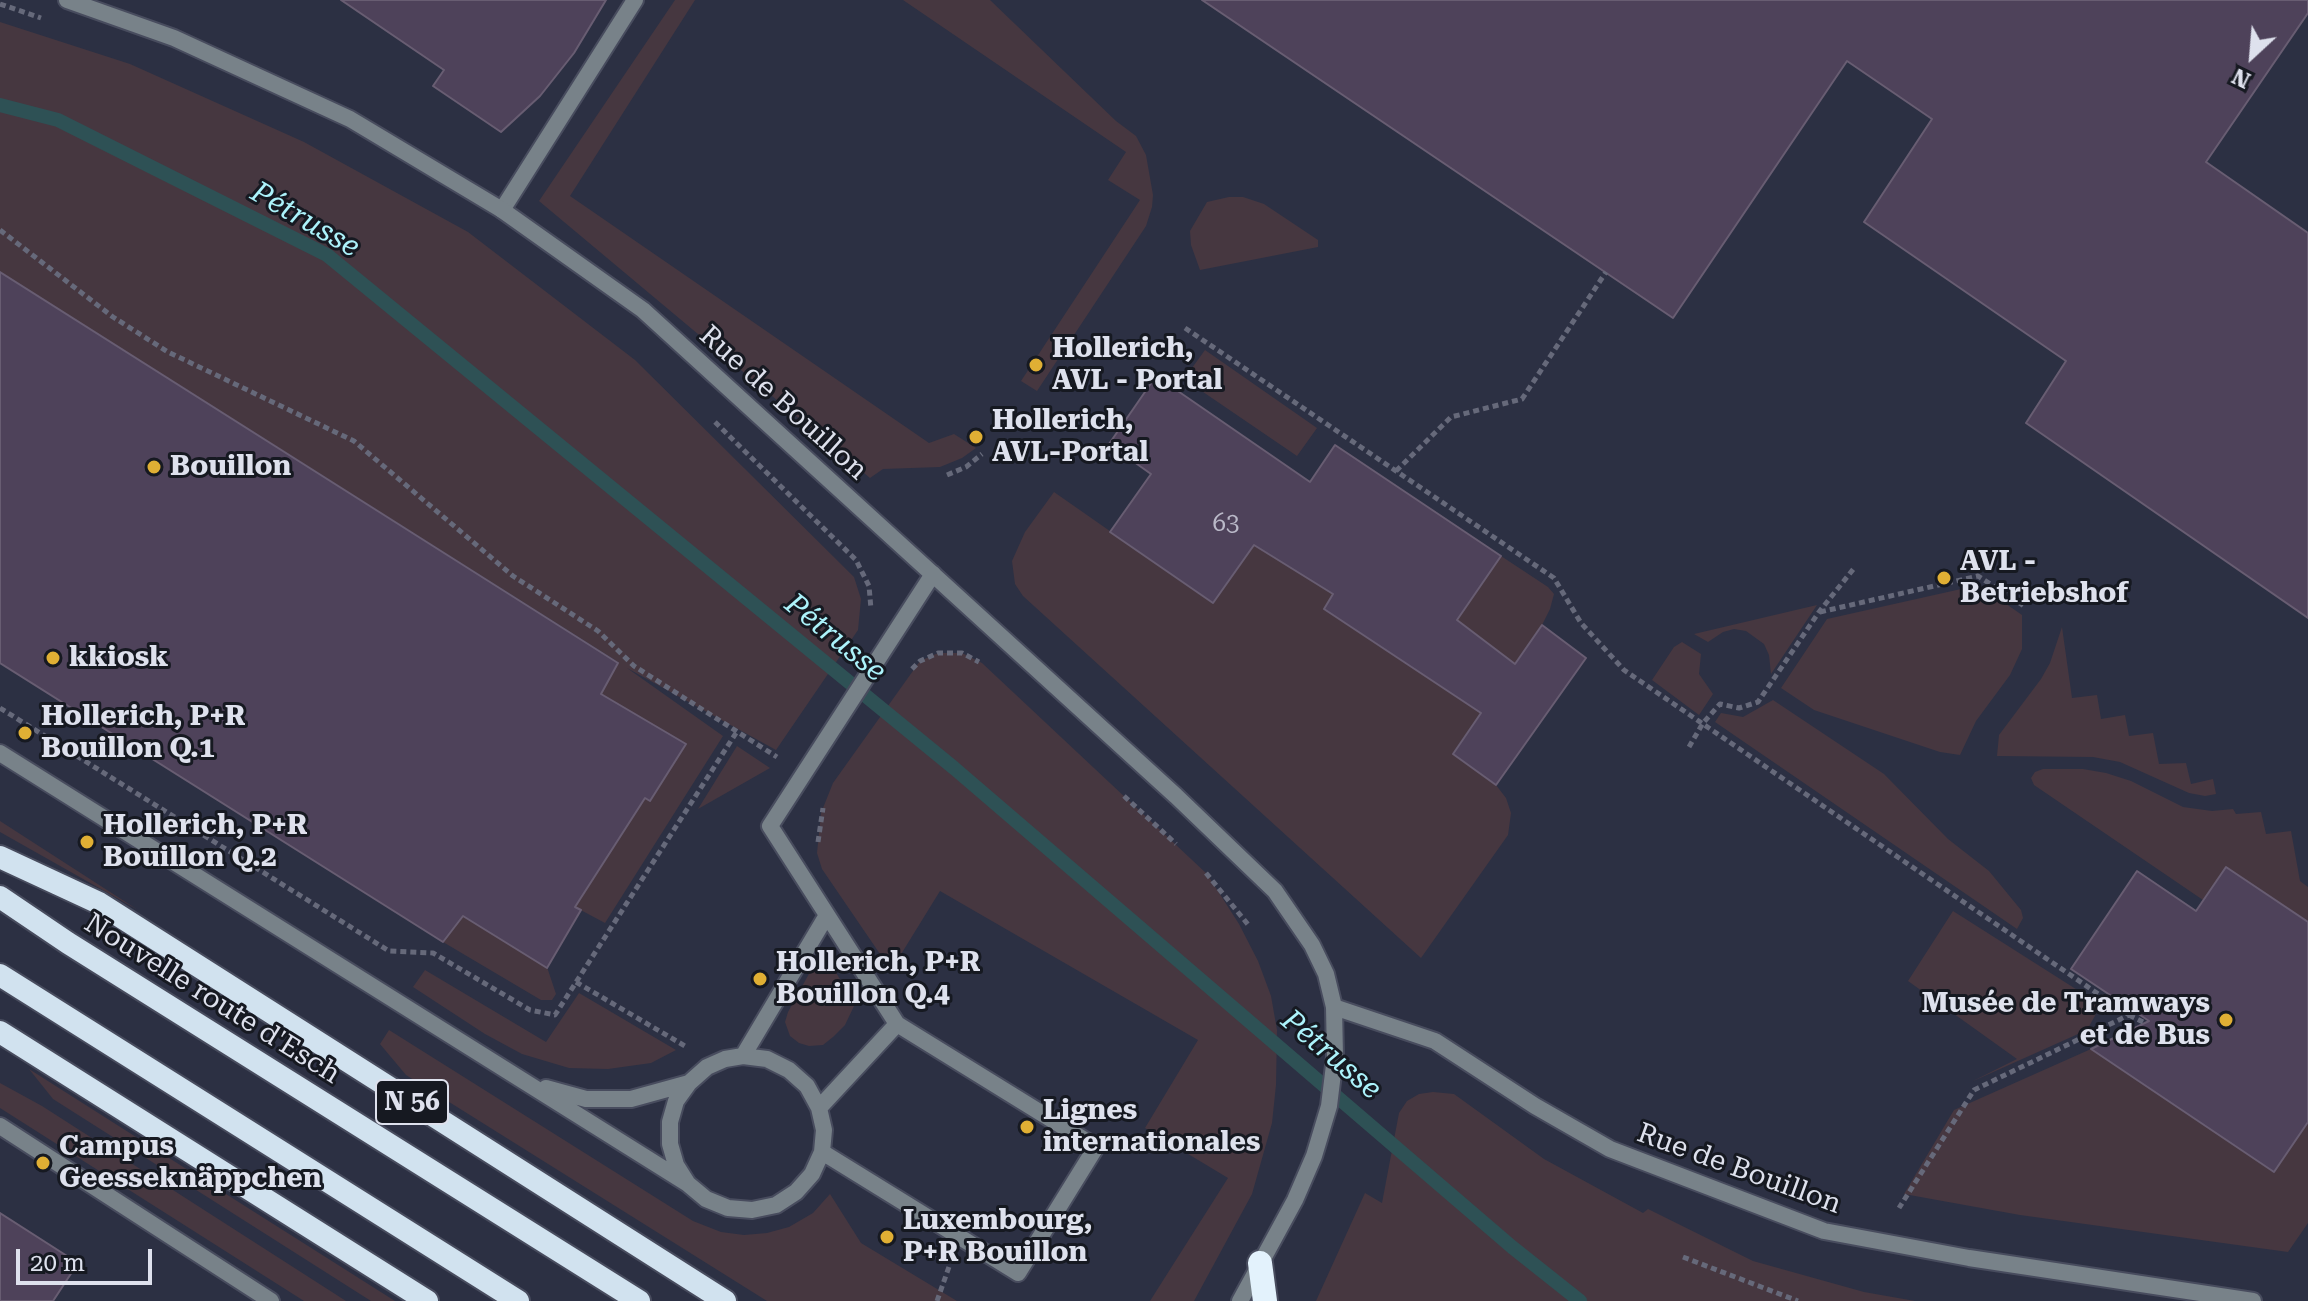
<!DOCTYPE html>
<html>
<head>
<meta charset="utf-8">
<style>
  body { margin:0 }
  #map { position:relative; width:2308px; height:1301px; overflow:hidden; background:#2c3043; font-family:"Roboto Serif",serif }
  canvas { display:block }
  .north { position:absolute; left:2212px; top:16px; width:80px; height:80px; -webkit-text-stroke:6px #161921; paint-order:stroke; rotate:206deg; font-size:22px; font-weight:700; line-height:32px; text-align:center; color:#dee1ed }
  .north::after { content:''; display:block; margin:auto; width:28px; height:36px; background:#dee1ed; clip-path:polygon(50% 0,100% 100%,50% 72%,0 100%) }
  .scale { position:absolute; left:16px; top:1249px; width:136px; height:36px; box-sizing:border-box; border:4px solid #dee1ed; border-top:0; padding-left:10px; font-size:24px; line-height:28px; white-space:nowrap; color:#dee1ed; -webkit-text-stroke:6px #161921; paint-order:stroke }
</style>
</head>
<body>
<div id="map">
<canvas width="2308" height="1301"></canvas>
<div class="north">N</div>
<div class="scale">20 m</div>
</div>
<script>
const ctx = document.querySelector('canvas').getContext('2d');
ctx.lineJoin = 'round';
function fill(path, color) { ctx.fillStyle = color; ctx.fill(path, 'evenodd'); }
const shape = rows => new Path2D(rows.map(r => 'M' + r).join(''));
function stroke(path, color, width, dash) { ctx.strokeStyle = color; ctx.lineWidth = width; ctx.lineCap = dash ? 'butt' : 'round'; ctx.setLineDash(dash || []); ctx.stroke(path); }
function write(font, color, halo, rows, align = 'center') {
  ctx.font = font + ' "Roboto Serif",serif'; ctx.lineWidth = 6; ctx.setLineDash([]); ctx.textBaseline = 'middle'; ctx.strokeStyle = halo; ctx.fillStyle = color; for (const [text, x, y, turn = 0] of rows) {
    ctx.save(); ctx.translate(x, y); ctx.rotate((+turn || 0) * Math.PI / 180); ctx.textAlign = isNaN(turn) ? turn : align; if (halo) ctx.strokeText(text, 0, 0); ctx.fillText(text, 0, 0); ctx.restore();
  }
}
fill(shape([
  [675,0,695,0,570,196,929,443,954,434,976,448,962,458,940,467,883,469,870,478,539,201],
  [903,0,990,0,1116,121,1136,136,1146,155,1153,195,1152,207,1146,226,1037,391,1021,381,1140,200,1108,180,1126,152],
  [0,22,130,64,304,142,468,232,635,360,854,577,861,599,858,630,776,750,627,668,723,736,605,923,575,907,645,798,650,801,686,744,601,694,618,662,0,272],
  [1229,197,1243,197,1264,204,1318,240,1318,247,1200,270,1191,245,1190,231,1207,202],
  [1205,350,1317,428,1297,456,1184,379],
  [1054,492,1213,603,1254,545,1333,594,1324,609,1427,677,1463,625,1457,620,1501,556,1548,587,1554,594,1550,609,1542,625,1453,753,1496,785,1506,798,1511,813,1508,835,1421,958,1023,596,1015,584,1012,561,1025,532],
  [1979,585,2022,615,2022,649,2010,675,1976,721,1960,755,1940,752,1814,710,1781,688,1827,619],
  [1817,605,1771,674,1769,655,1764,644,1746,631,1734,629,1723,632,1708,642,1694,634],
  [2062,627,2072,698,2097,695,2101,719,2125,715,2129,736,2153,733,2159,764,2186,763,2191,784,2213,779,2216,794,2205,796,2189,793,2120,762,2093,757,1997,756,1999,735,2041,679,2050,663],
  [1682,642,1701,654,1699,674,1713,694,1699,715,1652,680,1674,647],
  [938,653,962,653,982,663,1207,874,1239,924,1258,961,1271,996,1277,1030,1276,1085,1272,1123,1252,1194,1194,1301,1150,1301,1228,1178,1145,1128,1198,1040,940,891,895,964,880,954,822,869,817,853,821,813,833,783,920,661],
  [1773,700,1884,774,1948,839,1989,871,2021,910,2023,918,2017,929,1715,722,1721,713,1743,717],
  [737,746,770,768,698,809],
  [2043,769,2083,769,2106,773,2131,781,2183,807,2212,811,2233,809,2236,814,2261,812,2266,834,2291,831,2300,881,2308,887,2308,922,2226,867,2203,900,2034,785,2031,778,2035,772],
  [0,821,138,910,0,832],
  [1953,911,2101,1005,2087,1030,1971,1082,2017,1059,1908,981],
  [463,916,547,967,556,994,552,1000,541,1000,443,942],
  [823,959,829,961,855,1004,845,1025,833,1037,823,1045,809,1046,799,1043,790,1036,785,1022,788,1012,816,961],
  [425,970,546,1042,579,993,676,1050,651,1063,608,1069,569,1068,522,1054,485,1034,413,987],
  [389,1030,693,1221,721,1232,744,1235,767,1233,789,1227,813,1213,830,1194,861,1243,957,1301,767,1301,406,1075,380,1044],
  [2091,1049,2274,1172,2308,1122,2308,1223,2288,1252,2020,1215,1904,1194,1954,1110],
  [29,1069,188,1170,395,1301,371,1301,53,1099],
  [0,1083,42,1106,346,1301,304,1301,0,1108],
  [1433,1092,1454,1094,1544,1159,1643,1213,1648,1209,1753,1261,1864,1292,1915,1301,1316,1301,1365,1193,1382,1203,1399,1113,1407,1101,1419,1094]
]), '#463740');
stroke(shape([
  [0,105,58,120,327,255,954,768,1512,1247,1580,1301]
]), '#2e5155', 14);
const building = shape([
  [341,0,606,0,574,53,540,96,501,132,433,86,444,70,341,0],
  [1202,0,2308,0,2308,13,2206,162,2308,233,2308,618,2026,423,2066,361,1864,222,1932,119,1847,61,1673,318,1202,0],
  [0,272,618,663,601,694,686,744,650,801,645,798,575,907,581,910,547,968,463,916,443,942,0,663,0,272],
  [1156,376,1310,482,1335,445,1501,556,1457,620,1515,664,1542,625,1586,658,1496,785,1453,754,1481,713,1324,609,1333,594,1254,545,1213,603,1110,532,1151,474,1109,444,1156,376],
  [2226,867,2308,922,2308,1122,2274,1172,2091,1049,2149,1021,2071,969,2137,871,2196,911,2226,867],
  [0,1213,78,1263,53,1301,0,1301,0,1213]
]);
fill(building, '#4e425a');
stroke(building, '#685d72', 2);
const service = shape([
  [502,210,635,0],
  [0,753,688,1184,706,1199,728,1208,752,1210,776,1205,796,1192,812,1174,822,1152,824,1130,819,1108,807,1086,789,1070,767,1059,743,1056,725,1059,707,1067,689,1083,676,1101,670,1122,670,1144,676,1165,688,1184],
  [743,1056,827,915],
  [546,1088,586,1099,631,1099,689,1083],
  [819,1108,897,1024],
  [0,1126,271,1301],
  [822,1152,1018,1273,1096,1147,897,1024,770,826,933,574]
]);
const tertiary = shape([
  [67,0,174,38,350,119,502,210,643,310,1176,796,1275,891,1312,945,1326,974,1334,1007,1335,1057,1329,1106,1314,1156,1295,1200,1240,1301],
  [1334,1007,1435,1041,1535,1106,1610,1149,1824,1231,1969,1258,2253,1301]
]);
const trunk = shape([
  [0,857,99,903,725,1301],
  [0,897,68,943,639,1301],
  [0,975,518,1301],
  [0,1032,427,1301]
]);
const motorway = shape([
  [1260,1263,1265,1301]
]);
stroke(service, '#484c5e', 20);
stroke(tertiary, '#484c5e', 20);
stroke(trunk, '#484c5e', 26);
stroke(motorway, '#484c5e', 28);
stroke(shape([
  [0,4,41,18],
  [0,230,113,317,168,352,354,441,513,576,598,631,634,666,777,757],
  [1185,328,1554,578,1581,623,1624,670,2129,1015,1974,1090,1899,1208],
  [715,422,856,560,869,586,871,609],
  [1396,471,1451,417,1522,399,1606,272],
  [947,475,966,467,982,454],
  [1820,612,1978,576,2024,606],
  [912,669,920,661,938,653,962,653,979,662],
  [0,708,389,951,433,953,530,1010,555,1015,736,733],
  [1689,747,1703,723,1720,704,1739,708,1758,702,1819,612,1855,567],
  [1124,796,1176,844],
  [818,842,823,808],
  [1206,873,1250,927],
  [576,982,685,1046],
  [2129,1015,2143,1022],
  [1683,1257,1798,1301],
  [937,1301,950,1264]
]), '#66697a', 5, [6, 4]);
stroke(service, '#788289', 16);
stroke(tertiary, '#788289', 16);
stroke(trunk, '#d1e2ef', 22);
stroke(motorway, '#e3f2fc', 24);
for (const [x, y, r, color] of [
  [1036,365,8,"#e0af34"],
  [976,437,8,"#e0af34"],
  [154,467,8,"#e0af34"],
  [1944,578,8,"#e0af34"],
  [53,658,8,"#e0af34"],
  [25,733,8,"#e0af34"],
  [87,842,8,"#e0af34"],
  [760,979,8,"#e0af34"],
  [2226,1020,8,"#e0af34"],
  [1027,1127,8,"#e0af34"],
  [43,1163,8,"#e0af34"],
  [887,1237,8,"#e0af34"]
]) { const dot = new Path2D(); dot.arc(x, y, r, 0, 2 * Math.PI); ctx.fillStyle = color; ctx.fill(dot); stroke(dot, '#161921', 3); }
write('24px', '#bab9c8', null, [
  ["63",1226,524]
]);
for (const [x, y, w] of [
  [412,1102,72]
]) { const box = new Path2D(); box.roundRect(x - w / 2, y - 22, w, 44, 6); ctx.fillStyle = '#161921'; ctx.fill(box); stroke(box, '#dee1ed', 2); }
write('bold 26px', '#dee1ed', null, [
  ["N 56",412,1102]
]);
write('bold 28px', '#dee1ed', '#161921', [
  ["Hollerich,",1052,349],
  ["AVL - Portal",1052,381],
  ["Hollerich,",992,421],
  ["AVL-Portal",992,453],
  ["Bouillon",170,467],
  ["AVL -",1960,562],
  ["Betriebshof",1960,594],
  ["kkiosk",69,658],
  ["Hollerich, P+R",41,717],
  ["Bouillon Q.1",41,749],
  ["Hollerich, P+R",103,826],
  ["Bouillon Q.2",103,858],
  ["Hollerich, P+R",776,963],
  ["Bouillon Q.4",776,995],
  ["Musée de Tramways",2210,1004,"right"],
  ["et de Bus",2210,1036,"right"],
  ["Lignes",1043,1111],
  ["internationales",1043,1143],
  ["Campus",59,1147],
  ["Geesseknäppchen",59,1179],
  ["Luxembourg,",903,1221],
  ["P+R Bouillon",903,1253]
], 'left');
write('28px', '#dee1ed', '#161921', [
  ["Rue de Bouillon",783,403,42],
  ["Nouvelle route d'Esch",212,999,32],
  ["Rue de Bouillon",1739,1169,20]
]);
write('italic 30px', '#acf3fb', '#161921', [
  ["Pétrusse",305,220,30],
  ["Pétrusse",835,638,39],
  ["Pétrusse",1331,1055,40]
]);
</script>
</body>
</html>
